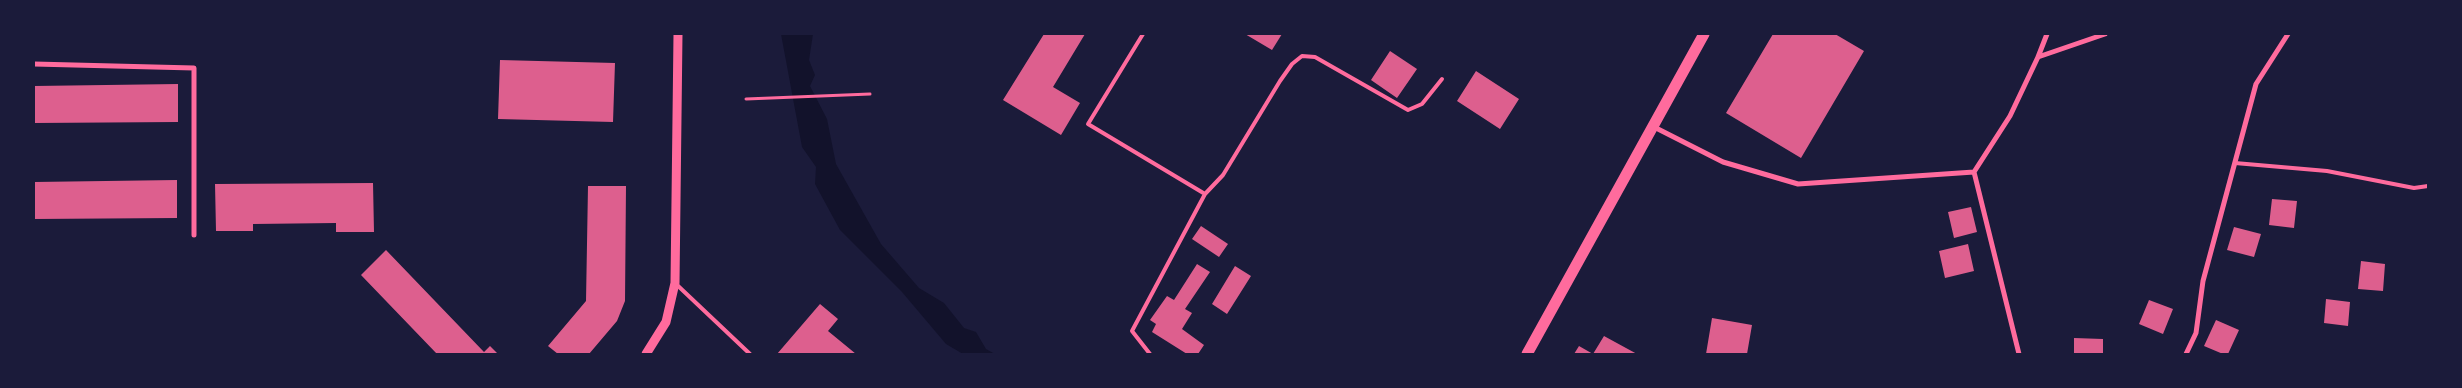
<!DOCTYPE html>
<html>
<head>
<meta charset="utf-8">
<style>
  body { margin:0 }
  #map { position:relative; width:2462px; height:388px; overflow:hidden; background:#1b1b3a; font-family:"DejaVu Sans",sans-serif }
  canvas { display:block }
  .frame { position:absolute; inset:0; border:35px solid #1b1b3a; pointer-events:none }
</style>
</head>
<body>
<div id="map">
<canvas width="2462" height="388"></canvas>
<div class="frame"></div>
</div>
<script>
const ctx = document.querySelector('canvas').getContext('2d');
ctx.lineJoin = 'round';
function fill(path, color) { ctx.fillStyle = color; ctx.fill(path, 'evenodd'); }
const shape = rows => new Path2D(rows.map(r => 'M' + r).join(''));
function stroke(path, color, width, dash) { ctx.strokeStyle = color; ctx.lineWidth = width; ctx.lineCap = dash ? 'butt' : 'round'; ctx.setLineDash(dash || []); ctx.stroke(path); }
fill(shape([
  [781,34,813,34,809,60,815,75,810,86,827,119,836,164,881,244,919,288,944,303,964,328,976,332,986,349,995,354,963,354,946,344,902,292,840,230,815,184,816,167,802,147]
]), '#12122b');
fill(shape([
  [1044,34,1085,34,1053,87,1080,103,1061,135,1003,100],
  [1245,34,1282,34,1272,50],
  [1773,34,1835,34,1864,51,1801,158,1726,113],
  [1390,51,1417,69,1397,98,1371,80],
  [500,60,615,63,613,122,498,119],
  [1476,71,1519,99,1500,129,1457,101],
  [178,84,178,122,34,123,34,86],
  [177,180,177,218,34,219,34,182],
  [373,183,374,232,336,232,336,223,253,224,253,231,216,231,215,184],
  [588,186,626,186,625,301,617,321,589,354,558,354,548,346,586,301],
  [2272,199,2297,201,2294,228,2269,225],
  [1971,207,1977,232,1954,238,1948,212],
  [1201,226,1228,244,1219,257,1192,239],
  [2234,227,2261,234,2254,257,2227,250],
  [1968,244,1974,271,1945,278,1939,251],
  [386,250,484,352,490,346,498,354,437,354,361,275],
  [2361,261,2385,264,2383,291,2358,289],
  [1197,264,1210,272,1185,309,1192,313,1182,329,1204,345,1198,354,1187,354,1152,332,1156,324,1150,320,1167,296,1174,300],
  [1235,266,1251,276,1227,314,1212,304],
  [2326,299,2350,302,2348,326,2324,323],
  [2149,300,2173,309,2163,334,2139,324],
  [820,304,838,319,828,331,856,354,777,354],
  [1712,318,1752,325,1747,354,1706,354],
  [2216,320,2239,330,2228,354,2223,354,2204,346],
  [1604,336,1637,354,1593,354],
  [2074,338,2103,339,2103,354,2074,354],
  [1579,346,1593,354,1574,354]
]), '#dd5f8e');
stroke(shape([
  [746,99,870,94]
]), '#ff6b9d', 3);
stroke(shape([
  [1143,34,1088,124,1205,194,1132,331,1150,354],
  [2235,163,2327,171,2414,188,2428,186],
  [1205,194,1223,175,1280,81,1292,64,1302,56,1315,57,1408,110,1422,104,1442,79],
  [676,284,750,354]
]), '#ff6b9d', 4);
stroke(shape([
  [2038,57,2047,34],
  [34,64,194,68,194,235],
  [1654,127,1723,162,1798,184,1974,172,2019,354],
  [1974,172,2010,116,2038,57,2105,34],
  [2186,354,2196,333,2203,281,2256,84,2288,34]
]), '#ff6b9d', 5);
stroke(shape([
  [646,354,666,322,675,283,678,34]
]), '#ff6b9d', 9);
stroke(shape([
  [1527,354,1704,34]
]), '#ff6b9d', 11);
</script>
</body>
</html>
